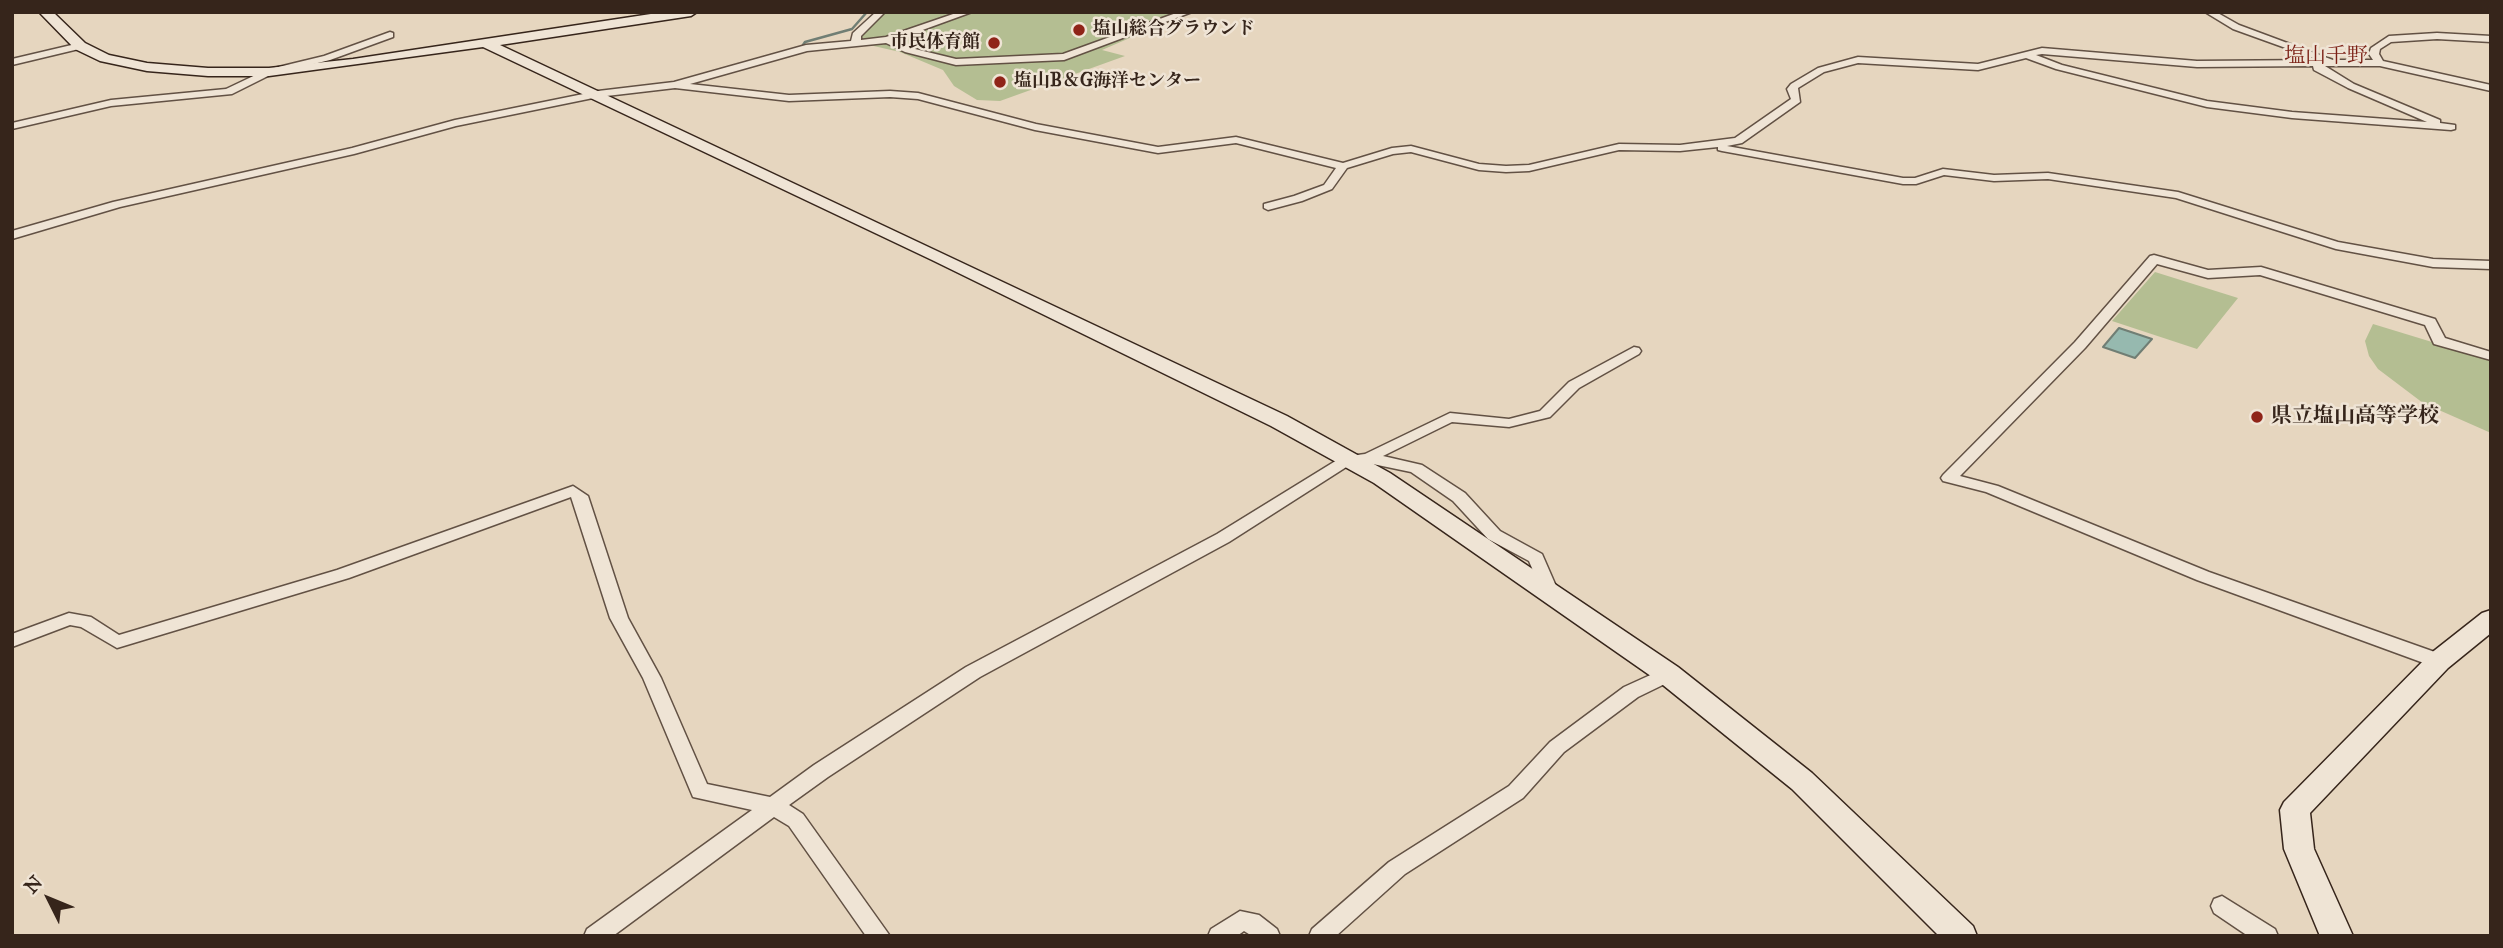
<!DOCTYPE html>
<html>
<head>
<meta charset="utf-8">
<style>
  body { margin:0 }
  #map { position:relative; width:2503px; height:948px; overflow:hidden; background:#e6d6bf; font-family:"IM FELL Great Primer",serif }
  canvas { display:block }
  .frame { position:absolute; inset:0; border:14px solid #36251b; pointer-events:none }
  .north { position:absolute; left:14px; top:864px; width:70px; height:70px; -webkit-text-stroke:5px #efe4d5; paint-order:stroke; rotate:313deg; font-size:19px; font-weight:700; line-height:28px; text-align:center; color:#36251b }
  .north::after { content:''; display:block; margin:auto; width:24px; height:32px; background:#36251b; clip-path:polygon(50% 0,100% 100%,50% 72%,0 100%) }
</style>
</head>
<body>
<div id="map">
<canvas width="2503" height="948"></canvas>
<div class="frame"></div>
<div class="north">N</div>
</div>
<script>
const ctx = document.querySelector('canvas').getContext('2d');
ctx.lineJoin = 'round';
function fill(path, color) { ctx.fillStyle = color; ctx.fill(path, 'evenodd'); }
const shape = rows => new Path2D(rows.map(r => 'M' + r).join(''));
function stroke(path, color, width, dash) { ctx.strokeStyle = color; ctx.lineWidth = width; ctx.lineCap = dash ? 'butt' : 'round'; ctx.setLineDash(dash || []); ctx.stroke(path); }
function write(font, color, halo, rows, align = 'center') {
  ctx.font = font + ' "IM FELL Great Primer","Noto Serif JP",serif'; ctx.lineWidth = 5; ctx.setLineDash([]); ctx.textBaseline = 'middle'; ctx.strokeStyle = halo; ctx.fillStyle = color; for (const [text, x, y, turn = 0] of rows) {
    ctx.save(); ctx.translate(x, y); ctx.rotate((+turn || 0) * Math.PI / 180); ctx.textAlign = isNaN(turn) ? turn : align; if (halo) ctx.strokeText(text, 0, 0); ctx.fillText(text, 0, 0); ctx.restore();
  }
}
fill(shape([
  [879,12,1190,12,1102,50,1125,56,1000,101,977,100,954,86,943,70,900,52,865,44,857,35],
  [2155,272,2238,298,2197,349,2112,321],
  [2373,324,2491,360,2491,433,2423,403,2378,369,2369,356,2365,341]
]), '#b4be92');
const water = shape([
  [2119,328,2152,339,2135,358,2103,347,2119,328]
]);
fill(water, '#96b9af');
stroke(water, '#707e74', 2);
stroke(shape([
  [801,48,805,42,852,29,867,12]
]), '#707e74', 2.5);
const street = shape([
  [876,12,885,12,861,36,861,40,886,37,959,12,972,12,895,40,911,48,956,59,1063,54,1179,12,1192,12,1064,60,956,65,905,52,886,43,807,51,690,84,789,95,890,91,918,93,1036,124,1158,147,1236,137,1343,163,1392,148,1411,146,1479,164,1506,166,1529,165,1619,144,1680,145,1735,138,1791,99,1787,89,1791,84,1818,68,1858,57,1978,64,2042,48,2197,61,2319,60,2233,29,2205,12,2216,12,2239,25,2333,60,2373,60,2369,54,2371,48,2389,36,2437,33,2491,36,2491,42,2437,39,2391,42,2380,49,2379,54,2383,61,2491,85,2491,91,2380,66,2325,66,2354,84,2440,120,2440,123,2455,125,2455,129,2451,130,2292,118,2207,107,2056,69,2026,58,1978,70,1858,63,1824,72,1798,88,1800,102,1742,143,1727,146,1903,178,1915,178,1943,169,1994,175,2048,173,2178,192,2338,242,2433,259,2491,261,2491,269,2433,267,2336,249,2176,198,2048,179,1994,181,1944,175,1916,184,1903,184,1722,151,1718,150,1718,147,1680,151,1619,150,1529,171,1506,172,1479,170,1411,152,1393,154,1347,168,1332,189,1302,201,1268,210,1264,208,1264,204,1294,196,1324,185,1336,168,1236,143,1158,153,1035,130,918,99,890,97,789,101,675,88,598,97,456,126,354,154,120,207,12,239,12,231,113,202,352,148,455,120,598,91,674,82,806,45,851,41,853,33,876,12],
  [2042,54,2197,67,2313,66,2314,70,2348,88,2427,122,2292,112,2207,101,2062,65,2036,55,2042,54],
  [390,32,393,33,393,37,330,60,272,74,232,94,111,106,12,129,12,123,111,100,226,89,266,70,324,56,390,32],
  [80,43,83,44,83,48,12,65,12,59,80,43],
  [2154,255,2208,270,2261,267,2435,319,2445,338,2491,352,2491,360,2434,344,2425,325,2260,275,2208,278,2157,264,2085,348,1960,476,1998,486,2209,572,2446,656,2448,661,2446,666,2432,666,2197,580,1986,492,1943,481,1941,478,1943,475,2075,342,2150,256,2154,255],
  [1634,347,1639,348,1641,351,1639,354,1579,388,1550,417,1509,427,1452,422,1383,456,1422,465,1465,493,1500,531,1542,554,1559,593,1556,597,1544,597,1529,561,1488,539,1453,501,1411,472,1368,463,1351,464,1229,542,980,677,828,777,789,805,803,814,890,936,866,936,789,826,774,817,613,936,584,936,587,929,752,810,693,797,643,678,610,618,571,497,349,578,117,648,81,627,70,625,12,647,12,634,69,613,91,617,119,635,337,570,573,486,588,496,628,618,661,678,707,784,770,797,814,765,966,667,1217,534,1342,457,1365,454,1450,413,1509,419,1540,411,1569,382,1634,347],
  [1668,667,1675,669,1677,674,1675,679,1638,697,1564,752,1523,798,1405,874,1336,936,1309,936,1312,929,1389,862,1509,786,1550,742,1624,687,1668,667],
  [2222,896,2275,929,2278,936,2248,936,2214,913,2211,906,2214,899,2222,896],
  [1240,911,1259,915,1277,929,1280,936,1252,936,1244,931,1237,936,1208,936,1211,929,1240,911]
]);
const secondary = shape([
  [39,12,53,12,85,43,109,55,147,63,208,68,269,68,353,59,664,12,697,12,691,16,500,45,1287,416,1390,473,1678,667,1812,773,1973,926,1977,936,1939,936,1792,789,1658,681,1374,483,1271,426,932,260,483,47,269,76,208,76,147,71,100,61,75,49,39,12],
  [2491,610,2491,633,2448,668,2310,813,2314,849,2353,936,2320,936,2284,849,2280,810,2284,802,2430,654,2482,613,2491,610]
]);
stroke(street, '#625144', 3);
stroke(secondary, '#36251b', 3);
fill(street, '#efe4d5');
fill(secondary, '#efe4d5');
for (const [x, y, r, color] of [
  [1079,30,7,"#8f2418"],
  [994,43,7,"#8f2418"],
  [1000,82,7,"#8f2418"],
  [2257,417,7,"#8f2418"]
]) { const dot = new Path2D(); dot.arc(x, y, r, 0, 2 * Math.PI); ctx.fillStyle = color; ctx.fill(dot); stroke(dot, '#efe4d5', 2.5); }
write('bold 18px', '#36251b', '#efe4d5', [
  ["塩山総合グラウンド",1093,30],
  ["市民体育館",980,43,"right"],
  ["塩山B＆G海洋センター",1014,82]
], 'left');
write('21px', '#7a1f14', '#efe4d5', [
  ["塩山千野",2326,57]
]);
write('bold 21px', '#36251b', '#efe4d5', [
  ["県立塩山高等学校",2271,417]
], 'left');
</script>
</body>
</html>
